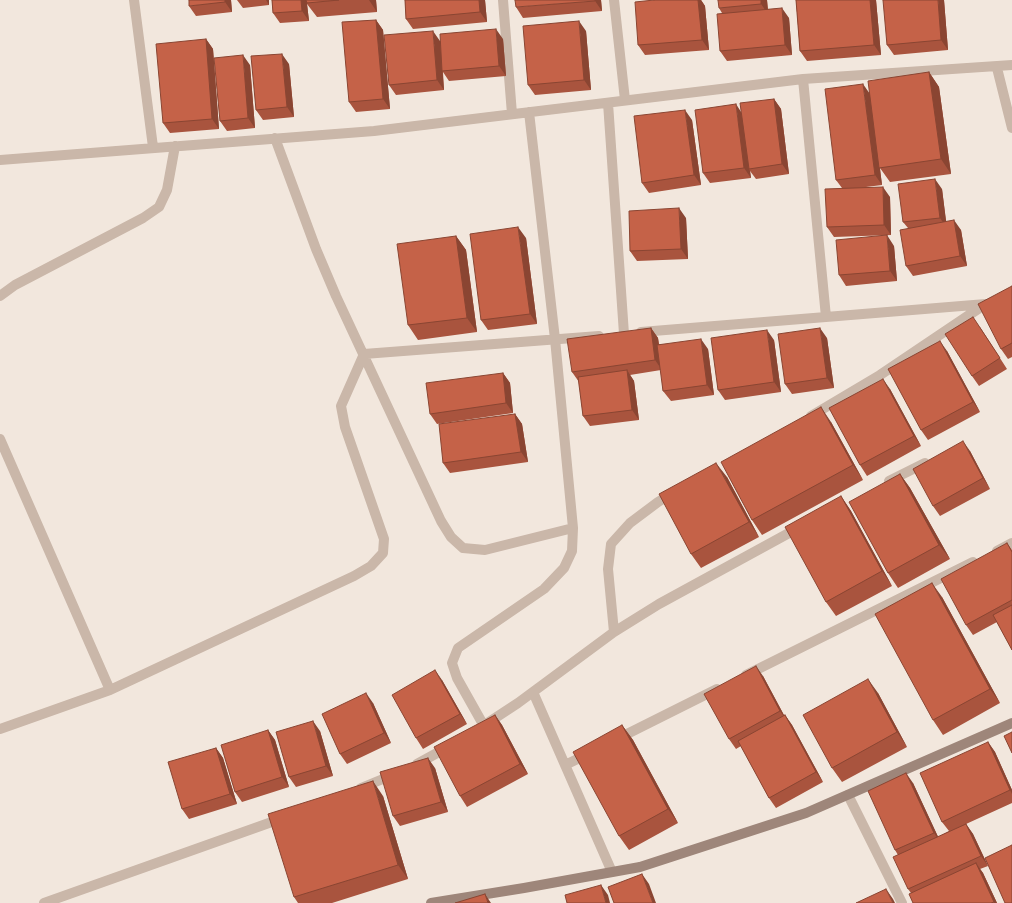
<!DOCTYPE html>
<html>
<head>
<meta charset="utf-8">
<style>
  body { margin:0 }
  canvas { display:block; background:#f2e7dd }
</style>
</head>
<body>
<canvas width="1012" height="903"></canvas>
<script>
const ctx = document.querySelector('canvas').getContext('2d');
ctx.lineJoin = 'round';
const shape = rows => new Path2D(rows.map(r => 'M' + r).join(''));
function stroke(path, color, width, dash) { ctx.strokeStyle = color; ctx.lineWidth = width; ctx.lineCap = dash ? 'butt' : 'round'; ctx.setLineDash(dash || []); ctx.stroke(path); }
function fill(path, color) { ctx.fillStyle = color; ctx.fill(path, 'evenodd'); }
stroke(shape([
  [134,0,153,147],
  [503,0,512,114],
  [614,0,625,100],
  [997,68,1012,128],
  [803,79,826,317],
  [608,103,624,334],
  [275,138,316,249,336,296,441,521,451,537,463,548,485,550,573,528],
  [0,160,374,131,803,79,1012,65],
  [0,296,15,285,143,218,159,207,167,190,175,146],
  [641,332,986,304],
  [811,416,880,375,984,305],
  [0,439,110,690],
  [889,481,925,463],
  [997,551,1012,543],
  [614,632,608,569,611,544,630,523,658,502,673,493],
  [746,675,973,562],
  [533,692,612,872],
  [486,724,518,703,614,632,659,604,800,527],
  [484,726,457,678,452,663,458,648,544,589,564,568,572,551,573,528,555,339,529,112],
  [0,729,110,690,354,576,371,566,383,553,384,539,345,427,341,406,364,354,599,336],
  [617,739,717,689],
  [417,764,448,747],
  [565,765,588,754],
  [361,788,395,774],
  [848,795,902,903],
  [44,903,283,818]
]), '#cab7a9', 10);
stroke(shape([
  [431,903,524,888,640,867,806,813,1012,723]
]), '#9e867a', 10);
fill(shape([
  [231,0,232,12,196,16,189,6],
  [237,0,269,0,269,5,243,8],
  [272,0,376,0,377,12,317,17,307,4,309,21,280,23,273,13],
  [405,0,485,0,487,22,413,29,406,19],
  [601,0,602,11,523,18,516,7],
  [654,0,701,0,705,6,709,50,645,55,638,45],
  [767,0,768,9,789,18,792,55,727,61,720,51,722,13,719,8],
  [796,0,876,0,881,55,807,61,800,51],
  [944,0,948,50,894,55,887,45],
  [376,20,383,30,390,109,356,112,349,102],
  [586,31,591,90,535,95,528,85],
  [206,39,213,49,219,129,170,133,163,123],
  [503,39,506,76,449,81,443,72,444,90,396,95,389,85,440,41],
  [289,64,294,117,263,120,256,110],
  [250,65,255,128,227,131,220,121],
  [929,72,939,87,951,174,890,182,880,168,882,185,866,187,890,197,891,235,834,237,827,227,842,188,836,180,870,94],
  [774,99,781,109,789,174,756,179,750,171,751,178,710,183,703,173,742,113],
  [692,120,701,185,649,193,642,183],
  [942,189,946,222,961,230,967,266,913,276,906,266,908,228,903,222],
  [686,218,688,259,637,261,630,251],
  [456,236,466,250,477,332,418,340,408,325],
  [526,238,537,324,488,330,481,320],
  [894,246,897,281,846,286,839,275],
  [1012,286,1012,357,1008,359,1001,349],
  [980,327,1007,369,979,386,972,376],
  [651,328,658,338,659,344,708,349,714,395,671,401,663,391,661,370,630,375,634,381,639,420,590,426,583,416,579,382,572,372],
  [827,338,834,388,792,394,785,384],
  [774,340,781,392,725,400,718,390],
  [947,351,980,412,928,440,921,430],
  [503,373,510,383,513,413,437,424,430,414],
  [890,389,921,446,867,476,860,465],
  [515,414,522,424,528,462,450,473,443,463],
  [831,422,863,480,762,535,752,520],
  [970,451,990,489,940,516,933,506],
  [900,474,910,488,950,559,898,588,888,573],
  [727,477,759,537,701,568,691,554],
  [841,496,851,511,892,586,836,616,826,602],
  [1007,543,1012,550,1012,650,997,622,973,635,966,625],
  [942,597,1000,703,943,735,933,720],
  [763,676,784,715,785,715,792,725,823,782,776,808,769,798,741,746,736,749,729,739],
  [442,680,467,724,423,749,416,738],
  [878,693,907,747,842,782,832,768],
  [373,703,391,743,347,764,340,754],
  [495,715,502,725,528,774,467,807,460,796],
  [622,725,633,740,678,823,629,850,619,836],
  [268,730,275,740,289,787,242,802,235,792],
  [320,731,333,776,296,787,289,777],
  [988,742,995,752,1012,790,1012,803,966,824,973,834,988,866,980,869,983,873,997,903,913,903,911,893,908,889,898,855,895,850,913,783,938,837,949,831,942,822],
  [216,748,223,758,237,804,189,819,182,809],
  [435,768,448,812,400,826,393,816],
  [383,796,408,879,332,903,298,903,294,897]
]), '#a9543e');
fill(shape([
  [225,0,231,0,232,12,225,2],
  [266,0,269,0,269,5],
  [301,0,307,0,307,4,309,21,302,11],
  [369,0,376,0,377,12],
  [479,0,485,0,487,22,480,12],
  [595,0,601,0,602,11,595,1],
  [698,0,701,0,705,6,709,50,702,40],
  [761,0,767,0,768,14,761,4],
  [870,0,876,0,881,55,874,45],
  [938,0,944,0,948,50,941,40],
  [782,8,789,18,792,55,785,45],
  [376,20,383,30,390,109,383,99],
  [579,21,586,31,591,90,584,80],
  [496,29,503,39,506,76,499,66],
  [433,31,440,41,444,90,437,80],
  [206,39,213,49,219,129,212,119],
  [282,54,289,64,294,117,287,107],
  [243,55,250,65,255,128,248,118],
  [929,72,939,87,951,174,941,159],
  [863,84,870,94,882,185,875,175],
  [774,99,781,109,789,174,782,164],
  [736,104,743,115,749,169,750,171,751,178,744,168],
  [685,110,692,120,701,185,694,175],
  [935,179,942,189,947,228,940,218],
  [883,187,890,197,891,235,884,225],
  [679,208,686,218,688,259,681,249],
  [954,220,961,230,967,266,960,256],
  [518,227,526,238,537,324,530,314],
  [887,235,894,246,897,281,890,271],
  [456,236,466,250,477,332,467,318],
  [651,328,658,338,662,370,655,360],
  [820,328,827,338,834,388,827,378],
  [767,330,774,340,781,392,774,382],
  [701,339,708,349,714,395,707,385],
  [940,341,947,351,980,412,973,402],
  [627,370,634,381,639,420,632,410],
  [503,373,510,383,513,413,506,403],
  [883,379,890,389,921,446,914,436],
  [821,407,831,422,863,480,853,465],
  [515,414,522,424,528,462,521,452],
  [963,441,970,451,990,489,983,478],
  [716,463,727,477,759,537,749,522],
  [900,474,910,488,950,559,939,545],
  [841,496,851,511,892,586,882,571],
  [932,583,942,597,1000,703,990,689],
  [756,666,763,676,787,721,780,711],
  [435,670,442,680,467,724,460,714],
  [868,679,878,693,907,747,897,732],
  [366,693,373,703,391,743,384,733],
  [495,715,502,725,528,774,520,764],
  [785,715,792,725,823,782,816,772],
  [313,721,320,731,333,776,326,766],
  [622,725,633,740,678,823,668,809],
  [268,730,275,740,289,787,282,777],
  [988,742,995,752,1012,790,1012,794,1010,790],
  [216,748,223,758,237,804,230,794],
  [428,758,435,768,448,812,441,802],
  [906,773,913,783,941,843,934,833],
  [373,781,383,796,408,879,398,865],
  [966,824,973,834,988,866,981,856],
  [976,863,983,873,997,903,994,903,994,902],
  [642,874,649,884,656,903,653,903],
  [601,885,608,895,610,903,606,903],
  [886,889,893,899,895,903,893,903],
  [485,894,491,903,488,903]
]), '#8a4532');
const building = shape([
  [189,0,225,0,225,2,189,6,189,0],
  [272,0,301,0,302,11,273,13,272,0],
  [306,0,339,0,307,3,306,0],
  [405,0,479,0,480,12,406,19,405,0],
  [515,0,595,0,595,1,516,7,515,0],
  [654,0,698,0,702,40,638,45,635,2,654,0],
  [718,0,761,0,761,4,719,8,718,0],
  [796,0,870,0,874,45,800,51,796,0],
  [883,0,938,0,941,40,887,45,883,0],
  [782,8,785,45,720,51,717,14,782,8],
  [376,20,383,99,349,102,342,22,376,20],
  [579,21,584,80,528,85,523,26,579,21],
  [496,29,499,66,442,71,440,34,496,29],
  [433,31,437,80,389,85,384,35,433,31],
  [206,39,212,119,163,123,156,44,206,39],
  [282,54,287,107,256,110,251,56,282,54],
  [243,55,248,118,220,121,214,58,243,55],
  [929,72,941,159,879,168,868,81,929,72],
  [863,84,875,175,836,180,825,89,863,84],
  [774,99,782,164,749,169,740,103,774,99],
  [736,104,744,168,703,173,695,110,736,104],
  [685,110,694,175,642,183,634,116,685,110],
  [935,179,940,218,903,222,898,184,935,179],
  [883,187,884,225,827,227,825,189,883,187],
  [679,208,681,249,630,251,629,211,679,208],
  [954,220,960,256,906,266,900,230,954,220],
  [518,227,530,314,481,320,470,234,518,227],
  [887,235,890,271,839,275,836,240,887,235],
  [456,236,467,318,408,325,397,244,456,236],
  [1012,286,1012,343,1001,349,978,304,1012,286],
  [973,317,1000,358,972,376,945,334,973,317],
  [651,328,655,360,572,372,567,339,651,328],
  [820,328,827,378,785,384,778,334,820,328],
  [767,330,774,382,718,390,711,338,767,330],
  [701,339,707,385,663,391,657,345,701,339],
  [940,341,973,402,921,430,888,369,940,341],
  [627,370,632,410,583,416,578,377,627,370],
  [503,373,506,403,430,414,426,383,503,373],
  [883,379,914,436,860,465,829,408,883,379],
  [821,407,853,465,752,520,721,462,821,407],
  [515,414,521,452,443,463,439,424,515,414],
  [963,441,983,478,933,506,913,469,963,441],
  [716,463,749,522,691,554,659,494,716,463],
  [900,474,939,545,888,573,849,502,900,474],
  [841,496,882,571,826,602,785,527,841,496],
  [1007,543,1012,552,1012,600,966,625,941,579,1007,543],
  [932,583,990,689,933,720,875,614,932,583],
  [1012,605,1012,650,993,615,1012,605],
  [756,666,780,711,729,739,704,694,756,666],
  [435,670,460,714,416,738,392,695,435,670],
  [868,679,897,732,832,768,803,715,868,679],
  [366,693,384,733,340,754,322,714,366,693],
  [495,715,520,764,460,796,434,747,495,715],
  [785,715,816,772,769,798,738,741,785,715],
  [313,721,326,766,289,777,276,732,313,721],
  [622,725,668,809,619,836,573,752,622,725],
  [268,730,282,777,235,792,221,745,268,730],
  [1012,732,1012,753,1004,736,1012,732],
  [988,742,1010,790,942,822,920,773,988,742],
  [216,748,230,794,182,809,168,762,216,748],
  [428,758,441,802,393,816,380,772,428,758],
  [906,773,934,833,895,850,868,791,906,773],
  [373,781,398,865,294,897,268,814,373,781],
  [966,824,981,856,908,889,893,857,966,824],
  [1012,845,1012,903,1005,903,985,858,1012,845],
  [976,863,994,902,991,903,913,903,909,894,976,863],
  [642,874,653,903,614,903,608,887,642,874],
  [601,885,606,903,567,903,565,895,601,885],
  [886,889,893,903,856,903,886,889],
  [485,894,488,903,455,903,485,894]
]);
fill(building, '#c56248');
stroke(building, '#8a4532', 1);
</script>
</body>
</html>
